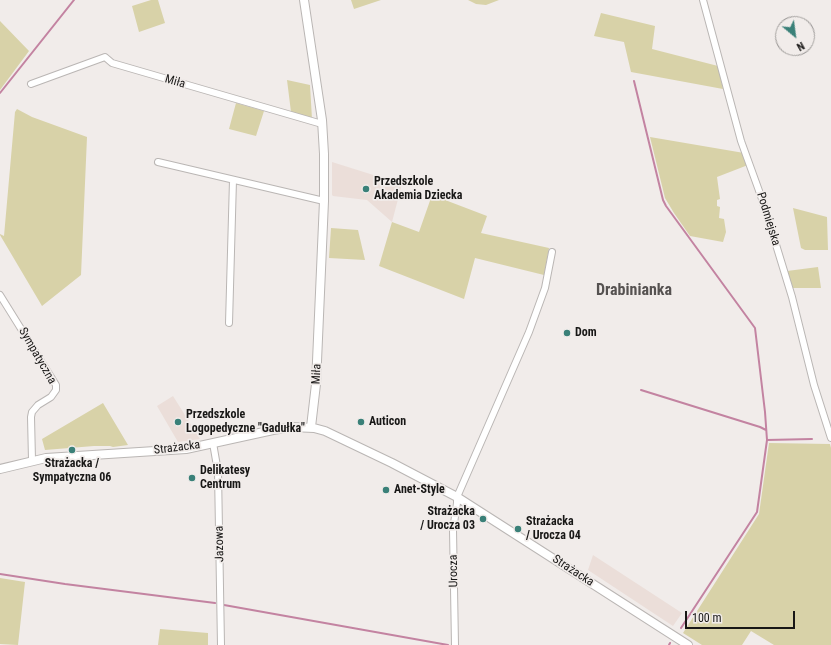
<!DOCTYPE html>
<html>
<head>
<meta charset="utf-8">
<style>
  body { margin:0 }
  #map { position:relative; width:831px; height:645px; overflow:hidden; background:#f1ecea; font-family:"Roboto Condensed",sans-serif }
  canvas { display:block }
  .north { position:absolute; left:775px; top:16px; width:40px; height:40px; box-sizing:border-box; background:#f1ecea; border:1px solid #9a9795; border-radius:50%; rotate:151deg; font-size:11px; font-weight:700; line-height:16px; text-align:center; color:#181716 }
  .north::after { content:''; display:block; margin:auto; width:14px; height:18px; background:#3a8078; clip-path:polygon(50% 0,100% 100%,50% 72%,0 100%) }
  .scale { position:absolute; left:685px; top:611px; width:110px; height:18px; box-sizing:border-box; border:2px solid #181716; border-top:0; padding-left:5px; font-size:12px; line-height:14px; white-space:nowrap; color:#181716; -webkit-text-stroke:3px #f1ecea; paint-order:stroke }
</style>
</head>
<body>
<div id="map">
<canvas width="831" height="645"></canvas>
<div class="north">N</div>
<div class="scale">100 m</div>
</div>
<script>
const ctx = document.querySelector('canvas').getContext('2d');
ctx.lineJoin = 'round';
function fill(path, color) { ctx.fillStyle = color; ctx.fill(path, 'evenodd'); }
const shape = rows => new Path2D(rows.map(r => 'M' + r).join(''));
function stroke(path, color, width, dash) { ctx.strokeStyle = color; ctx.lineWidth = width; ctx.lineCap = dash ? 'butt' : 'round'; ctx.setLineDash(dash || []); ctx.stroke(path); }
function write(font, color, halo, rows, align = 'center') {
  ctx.font = font + ' "Roboto Condensed",sans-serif'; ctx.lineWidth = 3.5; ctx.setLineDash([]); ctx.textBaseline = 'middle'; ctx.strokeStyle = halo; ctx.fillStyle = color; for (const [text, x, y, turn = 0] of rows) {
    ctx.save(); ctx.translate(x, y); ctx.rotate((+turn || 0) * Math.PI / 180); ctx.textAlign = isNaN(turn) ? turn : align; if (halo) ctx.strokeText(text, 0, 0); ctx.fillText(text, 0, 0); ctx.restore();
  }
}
fill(shape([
  [332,162,402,184,392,222,367,200,333,196,332,195],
  [173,396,200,439,178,442,157,406],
  [593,555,682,613,673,626,588,570]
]), '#ebded9');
fill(shape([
  [151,0,158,0,165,23,139,32,132,6],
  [351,0,381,0,354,9],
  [468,0,499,0,486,5,476,4],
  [601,13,655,26,652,49,718,66,723,89,631,72,624,42,594,36],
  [0,21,29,51,0,90],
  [287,80,310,85,312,119,291,112],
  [236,103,264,111,256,136,229,129],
  [17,109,32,117,87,137,81,275,42,306,0,235,0,234,4,236,15,112],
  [650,137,744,153,748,165,717,177,720,199,717,200,717,206,720,207,719,218,724,219,726,232,723,242,690,236,674,213,665,198],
  [432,195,487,216,481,233,549,248,544,275,475,258,464,299,379,266,392,222,419,232],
  [793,208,827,217,828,250,805,250,801,248],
  [331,228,358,230,365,260,329,258],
  [818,267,821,288,792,288,787,271],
  [103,403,128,445,113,447,110,446,94,446,45,450,42,439],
  [769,443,830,444,831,448,831,645,774,645,751,631,742,645,702,645,683,633,759,514],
  [0,578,25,582,18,645,0,644],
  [160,629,208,633,208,645,158,645]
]), '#d8d2a8');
stroke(shape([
  [634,81,663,200,666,206,755,328,765,412,767,440,812,439],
  [0,93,74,0],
  [641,390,760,427,766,430],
  [0,574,65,584,215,603],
  [224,605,448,645],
  [681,628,757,512,767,440],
  [669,645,670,643]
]), '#c383a1', 2);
const minor = shape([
  [703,0,741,141,762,199,792,297,814,385,831,438],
  [31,84,105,57,112,63,322,124],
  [158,162,324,201],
  [0,295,56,385,56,390,51,397,38,405,32,412,31,417,32,460],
  [229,323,233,180],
  [213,443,218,472,221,645],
  [455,645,453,530,457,503,457,497,529,332,545,288,552,252]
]);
const tertiary = shape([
  [304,0,322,120,324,154,324,201,316,384,311,427],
  [0,469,46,458,186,449,273,430,291,427,314,428,325,431,392,463,457,497,688,645]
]);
stroke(minor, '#bab6b4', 8);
stroke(tertiary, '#bab6b4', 10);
stroke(minor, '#fff', 6);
stroke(tertiary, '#fff', 8);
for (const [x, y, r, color] of [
  [366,189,4,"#3a8078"],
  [567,333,4,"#3a8078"],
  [178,422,4,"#3a8078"],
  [361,422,4,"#3a8078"],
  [72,450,4,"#3a8078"],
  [192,478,4,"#3a8078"],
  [386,490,4,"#3a8078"],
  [483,519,4,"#3a8078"],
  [518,529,4,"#3a8078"]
]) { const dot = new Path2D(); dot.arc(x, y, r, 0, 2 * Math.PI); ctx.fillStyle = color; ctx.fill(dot); stroke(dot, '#f1ecea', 1.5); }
write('12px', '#181716', '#f1ecea', [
  ["Miła",175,82,16],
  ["Podmiejska",768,219,73],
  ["Sympatyczna",37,356,60],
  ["Miła",317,374,-87],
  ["Strażacka",177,448,-7],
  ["Jazowa",220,544,-91],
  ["Urocza",454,571,-91],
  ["Strażacka",573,571,33]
]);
write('bold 12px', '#181716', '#f1ecea', [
  ["Przedszkole",374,182],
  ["Akademia Dziecka",374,196],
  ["Dom",575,333],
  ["Przedszkole",186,415],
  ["Logopedyczne \"Gadułka\"",186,429],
  ["Auticon",369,422],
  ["Strażacka /",72,464,"center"],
  ["Sympatyczna 06",72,478,"center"],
  ["Delikatesy",200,471],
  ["Centrum",200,485],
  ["Anet-Style",394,490],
  ["Strażacka",475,512,"right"],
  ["/ Urocza 03",475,526,"right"],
  ["Strażacka",526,522],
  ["/ Urocza 04",526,536]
], 'left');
write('bold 16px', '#565251', '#f1ecea', [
  ["Drabinianka",634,291]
]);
</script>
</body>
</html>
